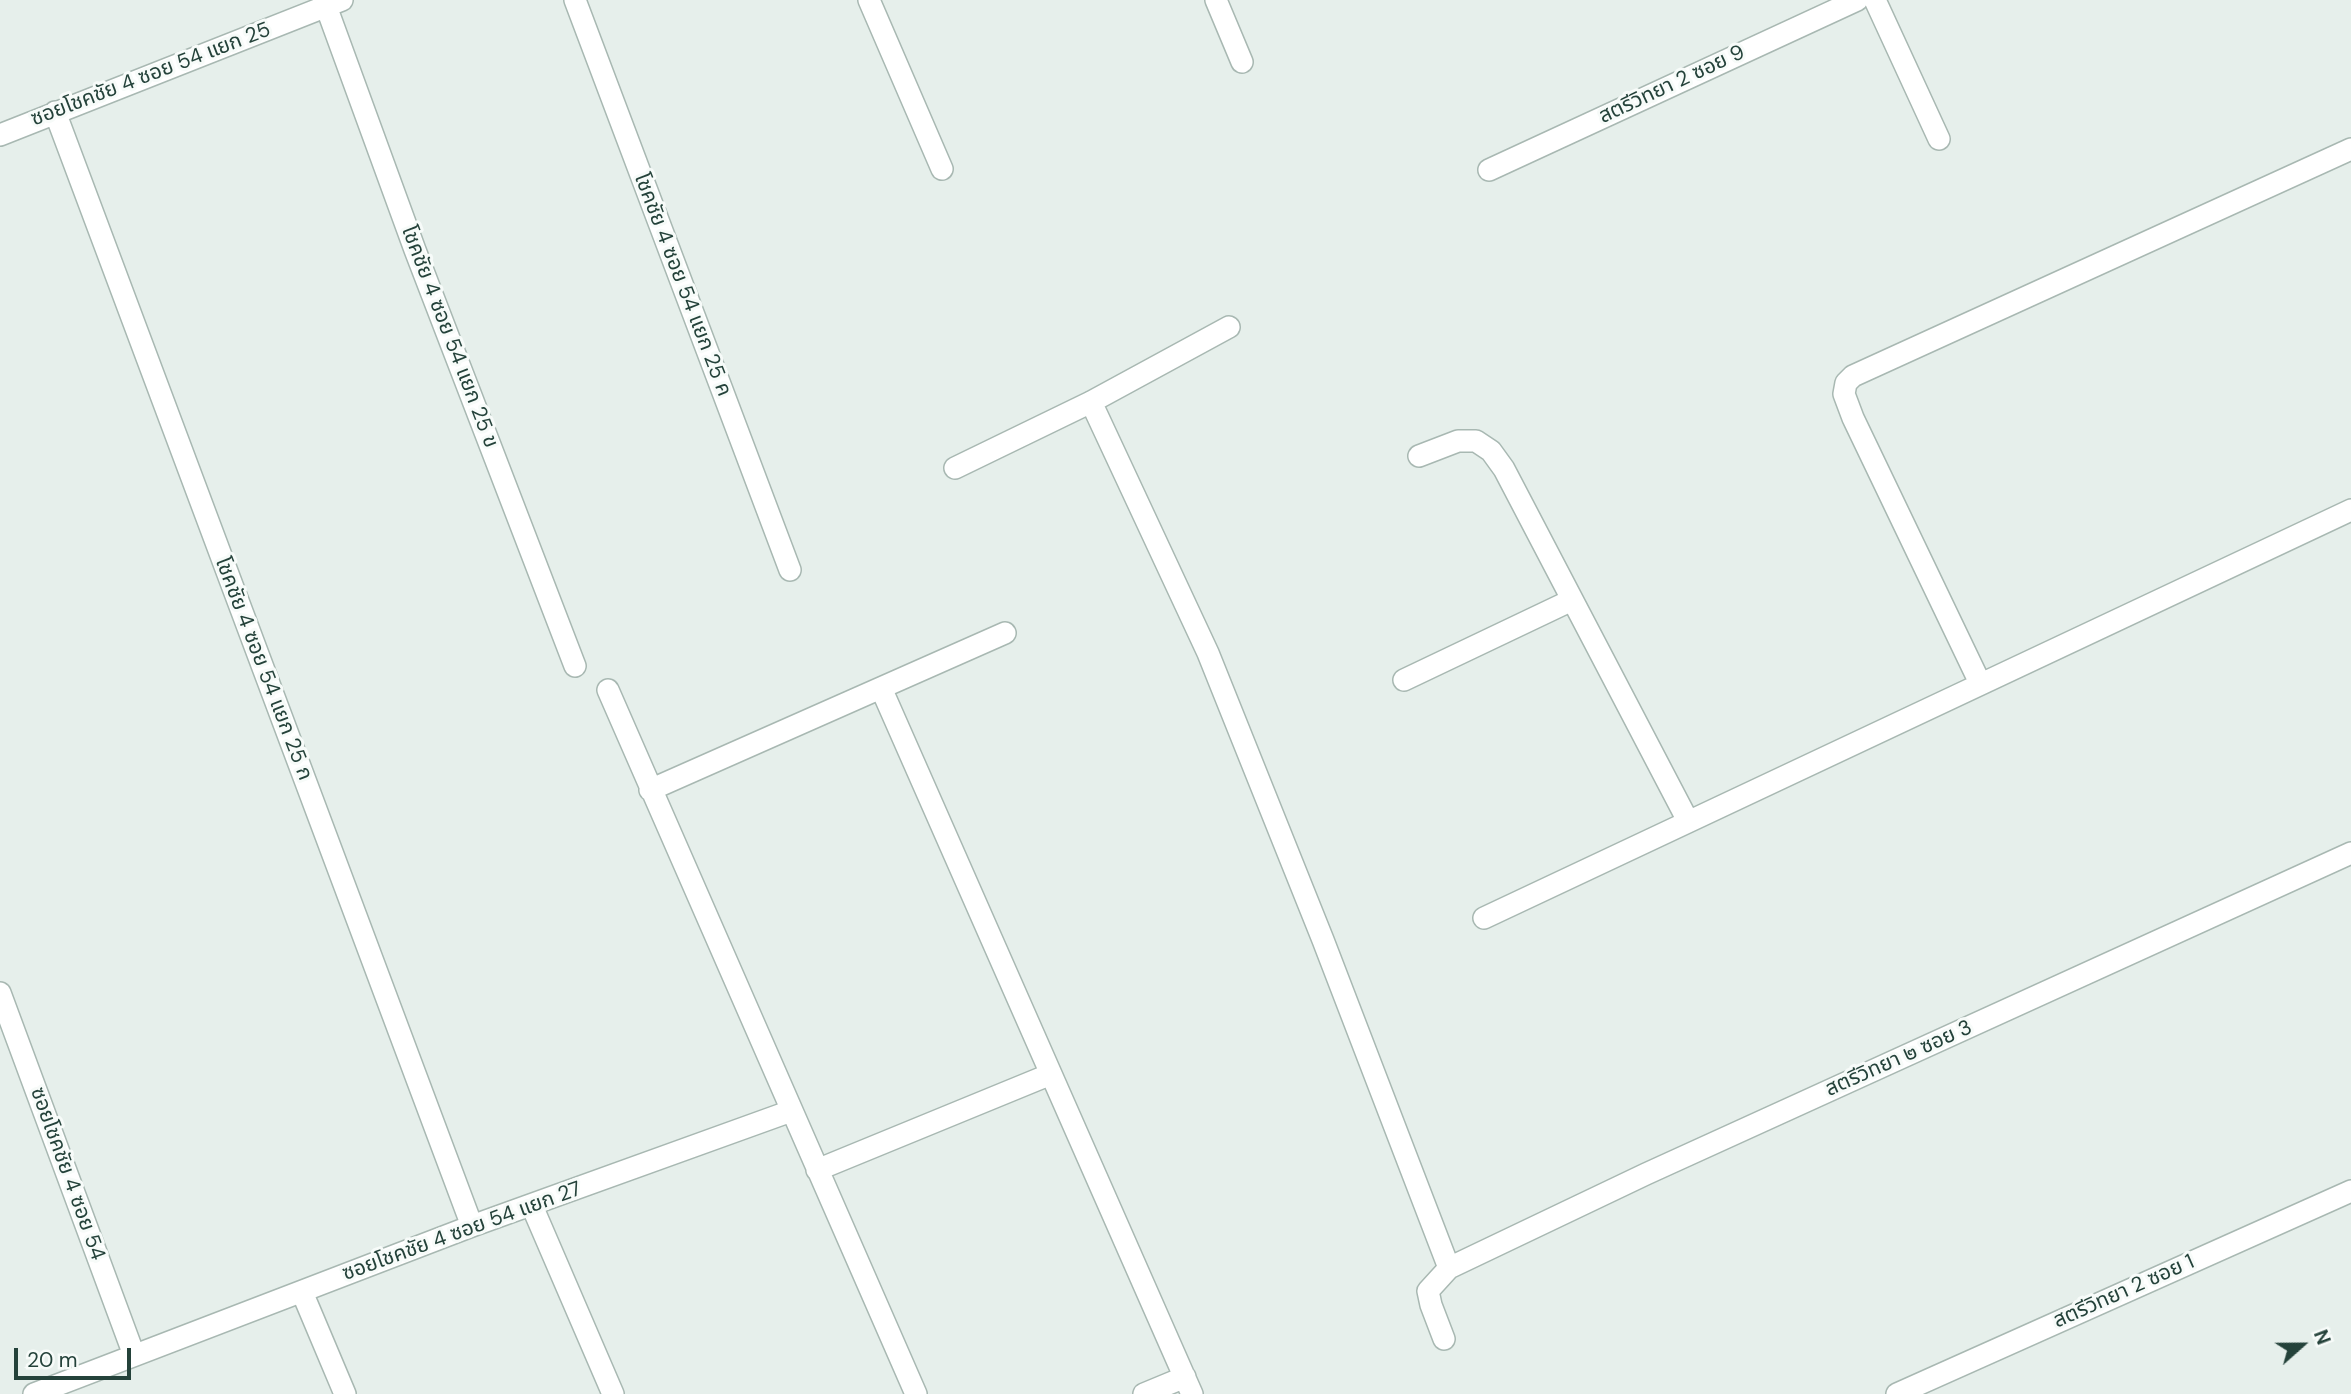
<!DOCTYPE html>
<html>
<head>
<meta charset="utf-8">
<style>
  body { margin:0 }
  #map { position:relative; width:2351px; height:1394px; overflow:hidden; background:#e6efeb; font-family:"DM Sans",sans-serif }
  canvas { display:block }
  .north { position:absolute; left:2267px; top:1310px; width:70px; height:70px; -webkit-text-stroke:5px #f7fbf9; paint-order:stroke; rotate:69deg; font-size:19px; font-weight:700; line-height:28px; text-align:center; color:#24423a }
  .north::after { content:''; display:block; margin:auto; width:24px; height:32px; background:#24423a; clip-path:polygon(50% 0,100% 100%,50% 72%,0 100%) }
  .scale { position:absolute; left:14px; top:1348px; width:117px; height:32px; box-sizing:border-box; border:4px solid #24423a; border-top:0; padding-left:9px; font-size:21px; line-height:24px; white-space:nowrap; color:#24423a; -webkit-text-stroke:5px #f7fbf9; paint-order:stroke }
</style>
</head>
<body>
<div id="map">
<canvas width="2351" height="1394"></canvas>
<div class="north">N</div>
<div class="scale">20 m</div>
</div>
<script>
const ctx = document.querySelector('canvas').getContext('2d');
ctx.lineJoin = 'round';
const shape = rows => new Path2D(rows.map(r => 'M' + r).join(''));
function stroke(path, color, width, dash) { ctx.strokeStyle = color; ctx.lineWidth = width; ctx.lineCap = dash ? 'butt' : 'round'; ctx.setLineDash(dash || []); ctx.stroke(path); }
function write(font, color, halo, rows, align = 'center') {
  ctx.font = font + ' "DM Sans","Noto Sans Thai",sans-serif'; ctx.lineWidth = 6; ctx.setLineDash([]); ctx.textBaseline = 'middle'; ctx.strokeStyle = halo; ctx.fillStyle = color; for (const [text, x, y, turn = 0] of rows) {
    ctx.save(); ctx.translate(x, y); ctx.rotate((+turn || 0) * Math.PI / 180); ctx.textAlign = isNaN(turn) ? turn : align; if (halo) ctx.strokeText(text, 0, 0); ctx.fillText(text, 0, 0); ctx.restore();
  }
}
const minor = shape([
  [575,0,790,570],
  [869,0,942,169],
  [1216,0,1242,62],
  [1875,0,1939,139],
  [326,6,415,250,575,666],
  [55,112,472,1226],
  [0,135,342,0],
  [1489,170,1857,0],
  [1091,402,1208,653,1323,940,1449,1268],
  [1419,456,1458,441,1476,441,1491,451,1504,469,1688,821],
  [955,468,1091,402,1229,327],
  [1404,680,1572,600],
  [1980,683,1853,418,1844,394,1846,383,1853,376,2351,149],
  [881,688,1192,1394],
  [608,690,916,1394],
  [650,790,1005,633],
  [1484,918,2351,510],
  [0,993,134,1355],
  [817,1170,1051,1074],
  [532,1206,613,1394],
  [302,1292,345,1394],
  [1444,1339,1431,1305,1428,1291,1449,1268,1646,1174,2351,853],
  [34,1394,472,1226,791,1111],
  [1144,1394,1185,1377],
  [1897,1394,2351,1191]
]);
stroke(minor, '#a8b8b2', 24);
stroke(minor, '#fff', 21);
write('21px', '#24423a', '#f7fbf9', [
  ["ซอยโชคชัย 4 ซอย 54 แยก 25",151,75,-21],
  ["สตรีวิทยา 2 ซอย 9",1672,85,-25],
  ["โชคชัย 4 ซอย 54 แยก 25 ค",682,285,69],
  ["โชคชัย 4 ซอย 54 แยก 25 ข",449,337,69],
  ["โชคชัย 4 ซอย 54 แยก 25 ก",263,669,69],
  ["สตรีวิทยา ๒ ซอย 3",1899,1059,-24],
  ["ซอยโชคชัย 4 ซอย 54",67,1174,70],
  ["ซอยโชคชัย 4 ซอย 54 แยก 27",462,1232,-20],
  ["สตรีวิทยา 2 ซอย 1",2124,1292,-24]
]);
</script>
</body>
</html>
